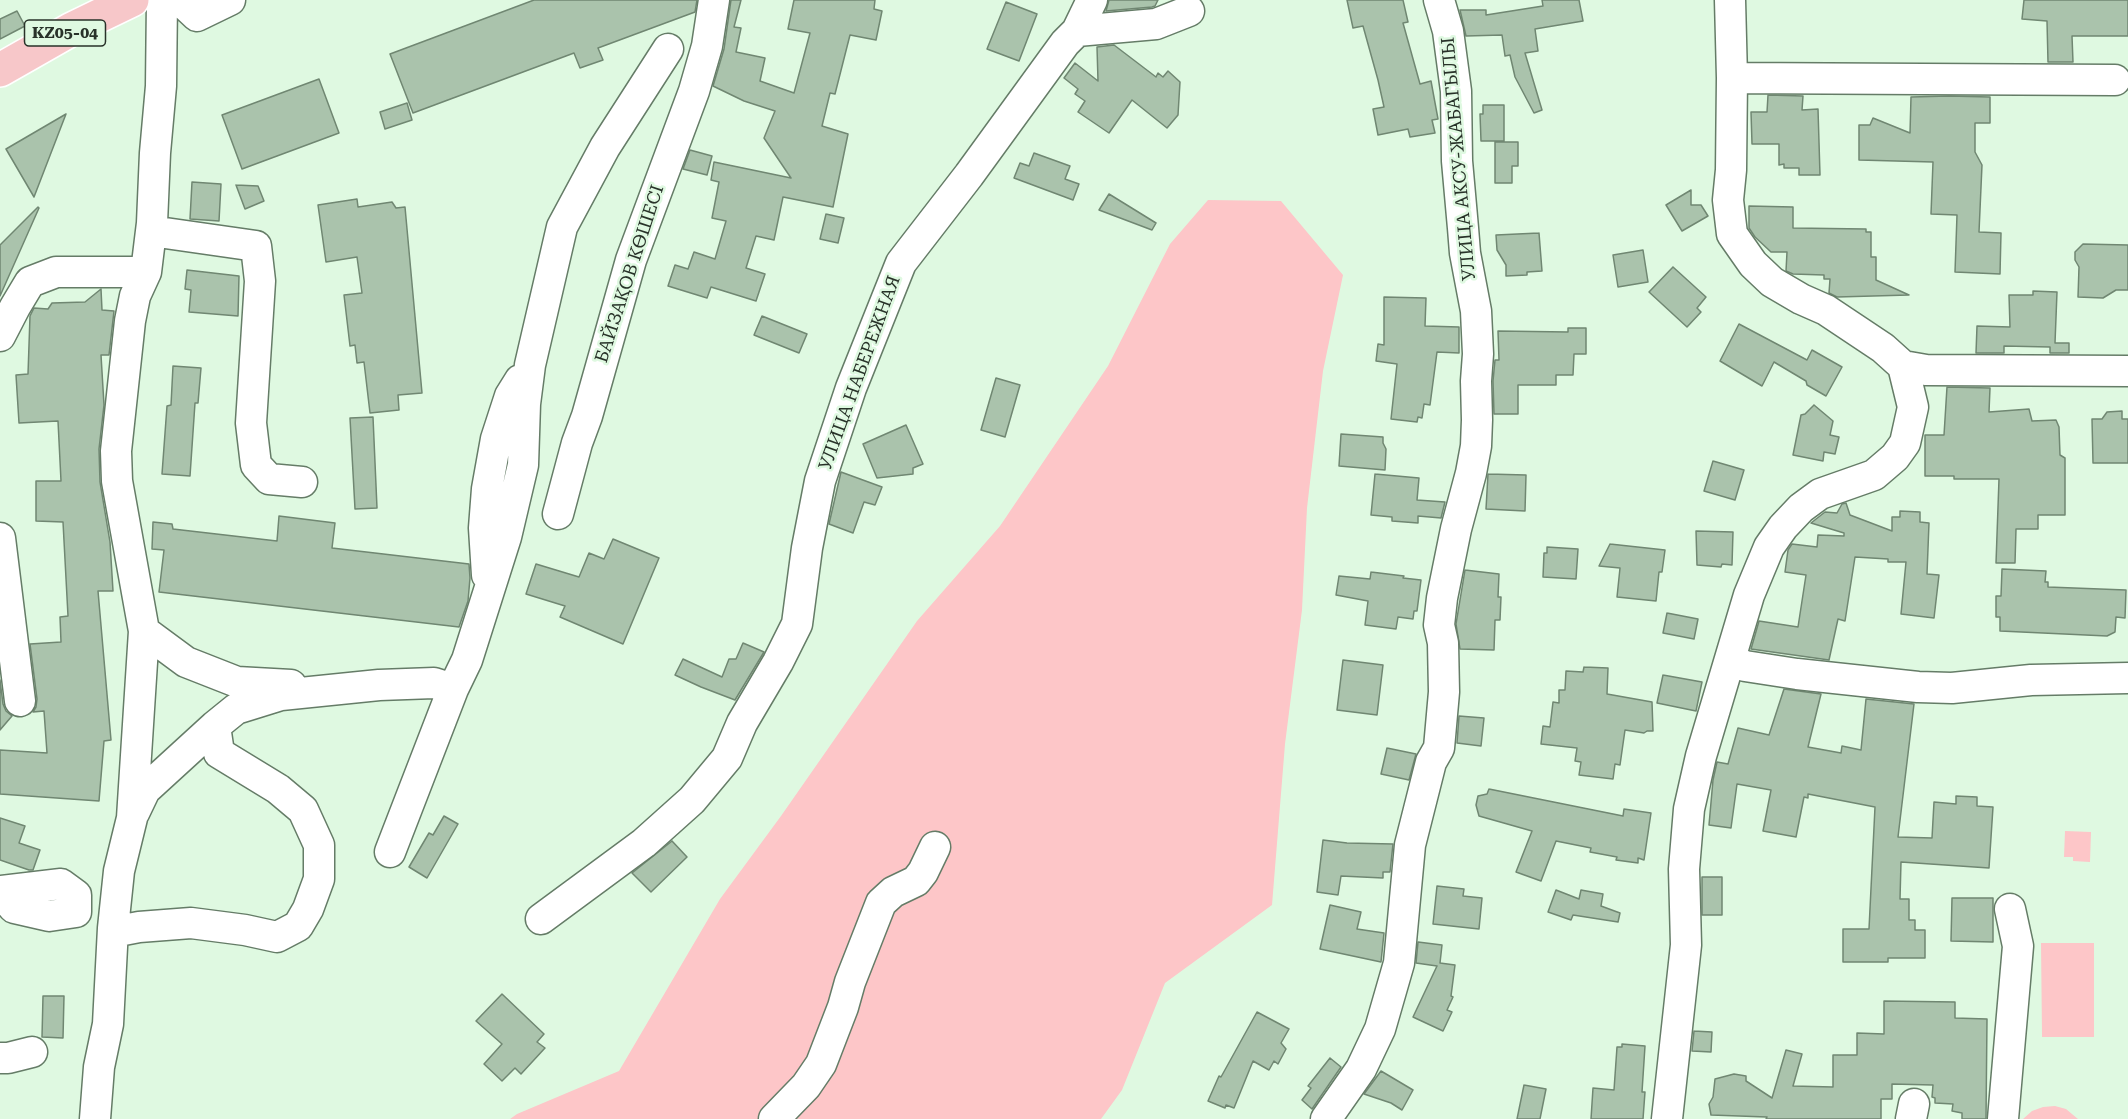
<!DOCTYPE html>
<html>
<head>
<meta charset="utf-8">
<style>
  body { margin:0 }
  canvas { display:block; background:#dff9e1 }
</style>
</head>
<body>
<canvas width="2128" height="1119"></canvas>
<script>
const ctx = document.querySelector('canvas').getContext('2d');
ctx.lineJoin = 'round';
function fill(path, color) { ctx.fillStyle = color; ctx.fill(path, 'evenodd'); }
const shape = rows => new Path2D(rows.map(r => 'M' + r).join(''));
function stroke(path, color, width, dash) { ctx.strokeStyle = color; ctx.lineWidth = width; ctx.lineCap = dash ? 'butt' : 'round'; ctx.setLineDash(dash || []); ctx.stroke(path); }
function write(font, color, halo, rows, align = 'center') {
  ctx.font = font + ' "Roboto Serif",serif'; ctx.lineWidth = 5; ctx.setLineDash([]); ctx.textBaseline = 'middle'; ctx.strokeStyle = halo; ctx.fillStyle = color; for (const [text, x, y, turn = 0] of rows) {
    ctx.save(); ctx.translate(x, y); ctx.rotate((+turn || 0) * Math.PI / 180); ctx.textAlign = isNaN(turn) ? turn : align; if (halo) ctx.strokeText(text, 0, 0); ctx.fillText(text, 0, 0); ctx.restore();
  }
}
fill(shape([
  [1208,200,1281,201,1343,275,1323,371,1307,508,1302,610,1285,744,1272,905,1165,983,1122,1090,1101,1119,510,1119,517,1114,619,1071,720,899,781,816,917,621,1000,526,1108,366,1170,244],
  [2065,831,2091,832,2090,862,2073,861,2073,857,2064,857],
  [2041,943,2094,943,2094,1037,2042,1037],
  [2055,1106,2066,1109,2078,1119,2023,1119,2032,1111,2043,1107]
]), '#fdc6c8');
const building = shape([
  [534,0,697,0,695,12,598,48,603,60,580,68,574,53,413,113,390,54,534,0],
  [731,0,741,0,734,27,741,28,736,52,765,58,760,81,794,93,810,33,788,29,794,0,875,0,874,9,882,11,876,40,850,35,835,94,830,93,822,126,848,134,833,207,783,197,774,240,756,236,746,268,765,274,756,301,711,287,707,298,668,286,675,265,688,269,694,252,715,259,726,221,712,218,719,182,711,180,714,162,791,178,764,138,775,111,744,101,713,86,724,49,731,0],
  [1109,0,1158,0,1155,6,1152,7,1106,11,1109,0],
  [1347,0,1403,0,1408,22,1403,23,1420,84,1431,81,1438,119,1432,120,1435,133,1410,137,1408,129,1378,135,1373,109,1384,107,1378,80,1363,26,1353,28,1347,0],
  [1542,0,1579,0,1583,21,1535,29,1538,51,1525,53,1542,110,1534,113,1515,77,1510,55,1505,56,1502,35,1466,36,1460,10,1486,10,1486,15,1543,6,1542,0],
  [2024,0,2128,0,2128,36,2072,36,2073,62,2048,62,2047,21,2022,19,2024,0],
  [1006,2,1037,14,1019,61,987,49,1006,2],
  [17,11,25,26,0,39,0,19,17,11],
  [1114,45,1156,77,1158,73,1163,77,1168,71,1180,82,1178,115,1167,128,1132,100,1109,133,1078,112,1085,101,1075,94,1078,89,1064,78,1075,63,1098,81,1097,47,1114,45],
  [319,79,339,133,242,169,222,115,319,79],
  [1768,95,1803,96,1802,110,1818,109,1820,175,1799,175,1799,168,1784,168,1784,164,1779,165,1779,144,1752,144,1751,112,1767,112,1768,95],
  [1949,96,1990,97,1990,123,1975,123,1975,152,1982,165,1979,232,2001,233,2000,274,1955,272,1957,215,1931,214,1933,162,1859,160,1859,125,1870,125,1873,118,1910,133,1911,97,1949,96],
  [407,103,412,120,385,129,380,112,407,103],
  [1483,105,1504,105,1504,141,1481,141,1480,114,1483,114,1483,105],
  [66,114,34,197,6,149,66,114],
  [1495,142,1518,142,1518,166,1512,166,1512,183,1495,183,1495,142],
  [690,150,712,156,707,175,683,169,690,150],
  [1034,153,1070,166,1065,179,1079,184,1073,200,1014,178,1020,163,1029,166,1034,153],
  [192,182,221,184,219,221,190,219,192,182],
  [236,185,258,186,264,201,245,209,236,185],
  [1691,190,1691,205,1701,205,1708,216,1682,231,1666,205,1691,190],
  [1109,194,1156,223,1152,230,1099,210,1109,194],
  [357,199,358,207,392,202,396,208,405,207,422,393,398,395,399,410,370,413,364,362,357,363,355,345,350,346,344,295,362,293,357,257,326,262,318,205,357,199],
  [1749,206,1793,207,1793,228,1866,229,1866,232,1871,232,1871,257,1876,257,1876,280,1909,295,1837,297,1829,293,1830,279,1824,279,1824,275,1793,274,1786,271,1787,252,1771,252,1755,237,1749,228,1749,206],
  [38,207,39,208,0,296,0,245,38,207],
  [826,214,844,218,838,243,820,239,826,214],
  [1539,233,1542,271,1527,272,1527,275,1506,276,1506,265,1497,250,1496,235,1539,233],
  [2083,244,2128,245,2128,290,2116,290,2103,298,2078,297,2079,267,2075,260,2075,252,2083,244],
  [1643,250,1648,282,1618,287,1613,255,1643,250],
  [1673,267,1706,297,1697,308,1701,312,1687,327,1649,292,1673,267],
  [187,270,239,276,238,316,189,312,191,290,185,289,187,270],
  [101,289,102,310,114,311,109,355,101,355,104,405,99,449,100,482,110,542,113,591,98,591,111,740,104,741,99,801,0,794,0,750,47,753,44,711,33,712,36,707,37,699,30,644,61,642,60,617,68,616,63,522,36,521,36,481,61,481,58,421,19,423,16,375,28,374,30,316,34,308,48,309,52,303,85,302,101,289],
  [2033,291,2057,292,2055,343,2069,343,2069,353,2050,353,2050,347,2004,346,2004,353,1976,353,1977,326,2010,327,2009,295,2033,295,2033,291],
  [1384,297,1426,298,1425,326,1459,327,1459,353,1437,352,1430,405,1424,404,1422,418,1418,417,1417,422,1391,419,1397,364,1376,361,1378,344,1384,345,1384,297],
  [762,316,807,334,799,353,754,335,762,316],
  [1739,324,1807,360,1812,350,1842,367,1826,396,1807,385,1806,381,1774,362,1762,386,1720,361,1739,324],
  [1568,328,1586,328,1586,354,1574,354,1573,375,1556,375,1556,385,1518,385,1518,414,1494,414,1493,381,1495,360,1499,360,1498,331,1568,332,1568,328],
  [173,366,201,368,198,403,195,403,190,476,162,474,167,406,171,405,173,366],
  [996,378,1020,385,1005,437,981,430,996,378],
  [1947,387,1990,388,1989,412,2029,409,2032,421,2056,420,2059,427,2060,455,2065,458,2065,515,2038,515,2038,529,2016,529,2015,563,1996,563,1999,479,1954,479,1954,476,1925,476,1925,435,1944,435,1947,387],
  [1814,405,1833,421,1830,435,1839,437,1835,454,1824,452,1823,461,1793,455,1801,415,1805,414,1814,405],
  [2122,411,2122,419,2128,419,2128,463,2093,463,2092,419,2102,419,2107,412,2122,411],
  [373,417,377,508,355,509,350,418,373,417],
  [906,425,923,464,913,468,913,474,877,478,863,444,906,425],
  [1341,434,1383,437,1383,443,1386,449,1385,470,1339,466,1341,434],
  [1713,461,1744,470,1735,500,1704,491,1713,461],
  [841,472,882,487,875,505,864,502,853,533,829,524,841,472],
  [1375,474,1419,478,1417,500,1445,502,1441,518,1418,516,1418,523,1392,521,1392,517,1371,515,1375,474],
  [1488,474,1526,475,1525,511,1486,509,1488,474],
  [1846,503,1850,515,1892,531,1892,517,1900,517,1900,511,1920,512,1920,522,1929,523,1927,574,1939,575,1934,618,1901,614,1906,562,1888,562,1888,559,1855,557,1845,621,1838,619,1829,660,1751,649,1759,621,1798,627,1806,575,1785,572,1788,550,1792,544,1817,547,1818,535,1844,536,1844,533,1811,523,1825,512,1837,513,1842,504,1846,503],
  [279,516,335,523,332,548,469,564,470,578,468,601,459,627,159,592,164,550,152,549,153,522,172,524,173,529,277,541,279,516],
  [1696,531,1733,532,1732,565,1722,564,1721,567,1697,565,1696,531],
  [613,539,659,558,623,644,560,617,565,606,526,594,536,564,579,577,589,553,604,559,613,539],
  [1610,544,1665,550,1662,572,1659,572,1656,601,1617,597,1620,568,1599,566,1610,544],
  [1547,547,1578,549,1576,579,1543,577,1544,553,1547,553,1547,547],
  [2002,569,2046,571,2045,582,2048,582,2048,587,2126,590,2125,618,2116,617,2115,632,2107,636,2000,631,2000,617,1996,617,1996,596,2001,596,2002,569],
  [1465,570,1499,574,1498,597,1501,597,1500,620,1495,620,1494,650,1460,649,1456,624,1465,570],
  [1371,572,1404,576,1403,578,1421,580,1417,611,1414,611,1413,619,1398,617,1396,629,1365,625,1368,601,1336,595,1339,576,1370,579,1371,572],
  [1667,613,1698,619,1694,639,1663,633,1667,613],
  [743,643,764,652,735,700,701,687,675,675,683,659,722,677,729,659,736,659,743,643],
  [1343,660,1383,665,1377,715,1337,710,1343,660],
  [1584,667,1608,668,1607,694,1652,702,1653,731,1647,731,1644,733,1625,730,1620,765,1615,764,1613,779,1579,775,1581,762,1575,761,1577,748,1541,744,1543,726,1550,727,1553,702,1559,703,1559,690,1565,690,1566,671,1583,672,1584,667],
  [1663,675,1702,682,1696,711,1657,703,1663,675],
  [0,680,3,704,6,711,12,716,0,730,0,680],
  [1784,689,1821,694,1808,747,1841,753,1842,746,1861,750,1866,699,1914,704,1898,837,1932,838,1934,802,1956,804,1956,796,1977,797,1977,806,1993,807,1989,868,1901,862,1900,899,1909,899,1909,920,1915,920,1915,930,1925,930,1925,958,1888,958,1888,962,1843,962,1843,929,1869,929,1875,807,1808,794,1808,798,1804,797,1796,837,1763,831,1771,790,1737,784,1731,828,1709,825,1713,780,1717,762,1728,764,1738,728,1769,735,1784,689],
  [1459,716,1484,718,1481,746,1457,743,1459,716],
  [1387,748,1416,754,1409,780,1381,774,1387,748],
  [1489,789,1623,816,1624,809,1651,813,1644,860,1638,858,1638,863,1616,860,1617,857,1590,852,1591,848,1556,841,1541,881,1516,872,1532,831,1479,816,1476,805,1478,796,1487,794,1489,789],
  [444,816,458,824,427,878,409,867,429,833,433,835,444,816],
  [0,818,25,826,19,843,40,850,33,870,29,870,0,860,0,818],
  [1323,840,1347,843,1393,844,1390,872,1383,872,1383,878,1341,876,1338,895,1317,892,1323,840],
  [672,841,687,857,651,892,632,873,672,841],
  [1702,877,1722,877,1722,915,1702,915,1702,877],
  [1437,886,1464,889,1463,896,1482,898,1479,929,1433,924,1437,886],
  [1556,890,1579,899,1581,890,1603,894,1601,906,1620,913,1618,922,1573,915,1571,920,1548,912,1556,890],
  [1952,898,1993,898,1993,942,1951,941,1952,898],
  [1330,905,1361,912,1357,929,1384,933,1381,962,1320,949,1330,905],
  [1418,942,1442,945,1440,963,1455,965,1451,996,1453,997,1447,1010,1452,1012,1443,1031,1413,1017,1437,966,1416,963,1418,942],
  [502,994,544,1034,537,1042,545,1048,521,1074,515,1068,502,1081,484,1064,502,1044,476,1021,502,994],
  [43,996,64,996,63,1038,42,1037,43,996],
  [1884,1001,1955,1002,1955,1018,1987,1019,1986,1119,1962,1119,1962,1113,1952,1111,1953,1104,1935,1103,1935,1098,1932,1097,1933,1085,1892,1084,1892,1099,1881,1099,1881,1119,1766,1119,1767,1117,1711,1115,1709,1104,1713,1097,1715,1079,1734,1074,1746,1076,1746,1081,1772,1098,1786,1050,1802,1054,1793,1086,1833,1087,1833,1055,1857,1055,1857,1033,1884,1034,1884,1001],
  [1257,1012,1289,1029,1281,1043,1286,1049,1278,1064,1274,1061,1269,1070,1253,1061,1234,1108,1226,1105,1225,1108,1208,1101,1219,1076,1221,1077,1257,1012],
  [1694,1031,1712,1032,1711,1052,1692,1051,1694,1031],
  [1622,1044,1645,1046,1642,1092,1645,1092,1643,1119,1591,1119,1593,1088,1614,1090,1617,1047,1622,1047,1622,1044],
  [1330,1058,1341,1067,1312,1109,1302,1100,1311,1088,1308,1086,1330,1058],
  [1381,1071,1413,1090,1402,1110,1391,1103,1364,1094,1381,1071],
  [1524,1085,1546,1089,1540,1119,1517,1119,1524,1085]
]);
fill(building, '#aac3ac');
stroke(building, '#708772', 1.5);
const minor = shape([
  [180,0,197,16,230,0],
  [1077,31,1156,24,1189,11],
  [1732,78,2115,80],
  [151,231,256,246,260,281,251,423,256,465,269,479,302,482],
  [0,336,15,307,30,282,56,272,146,272,152,223,155,153,161,86,162,0],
  [1903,366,1926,370,2128,371],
  [558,514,577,443,587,416,631,260,694,91,707,46,714,0],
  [0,538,20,701],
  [487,575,484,528,487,489,496,439,510,396,520,380],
  [144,631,186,662,237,682,291,685],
  [1730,660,1745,666,1797,674,1918,687,1952,688,2031,680,2128,678],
  [453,689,467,660,506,537,523,465,525,404,530,365,562,227,605,147,668,49],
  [134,813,145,790,215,726],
  [0,891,61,884,76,895,76,912,49,916,14,908,0,892],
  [541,919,644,843,692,800,727,758,742,723,778,662,797,624,807,548,820,481,851,388,901,263,969,175,1065,43,1077,31,1092,0],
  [113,932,139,927,191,923,245,930,277,937,298,926,308,909,319,879,319,845,303,810,278,789,219,753,215,726,236,709,281,695,379,685,434,683,453,689,390,852],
  [0,1058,8,1058,32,1052],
  [95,1119,99,1067,108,1024,113,928,119,871,132,818,144,631,117,481,116,451,130,321,135,296,146,272],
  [774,1119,806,1086,821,1064,843,1007,850,982,881,903,893,892,916,881,923,872,935,847],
  [1326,1119,1361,1069,1380,1029,1399,963,1410,845,1431,762,1439,748,1444,692,1443,643,1439,625,1442,598,1456,529,1471,473,1476,446,1477,420,1476,381,1478,354,1476,311,1465,253,1463,228,1457,161,1456,91,1448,31,1439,0],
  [1667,1119,1686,945,1684,869,1689,809,1701,756,1749,595,1769,547,1783,527,1801,508,1820,494,1874,475,1895,457,1905,443,1913,407,1903,366,1883,348,1826,310,1801,299,1772,282,1753,264,1732,234,1728,200,1731,170,1732,78,1730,0],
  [1911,1119,1914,1104],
  [2003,1119,2018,946,2010,909]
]);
const major = shape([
  [0,70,72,29,132,0]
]);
stroke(minor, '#657c67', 33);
stroke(major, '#fff', 36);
stroke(minor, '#fff', 30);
stroke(major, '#f7c7c9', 33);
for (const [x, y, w] of [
  [65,33,81]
]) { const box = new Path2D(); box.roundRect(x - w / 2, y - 13, w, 26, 4.5); ctx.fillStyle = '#dff9e1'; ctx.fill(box); stroke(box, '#283229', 1.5); }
write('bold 16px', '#283229', null, [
  ["KZ05-04",65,33]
]);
write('18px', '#283229', '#dff9e1', [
  ["УЛИЦА АКСУ-ЖАБАГЫЛЫ",1459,159,-95],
  ["БАЙЗАҚОВ КӨШЕСІ",630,274,-72],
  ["УЛИЦА НАБЕРЕЖНАЯ",860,373,-70]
]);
</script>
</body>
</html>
